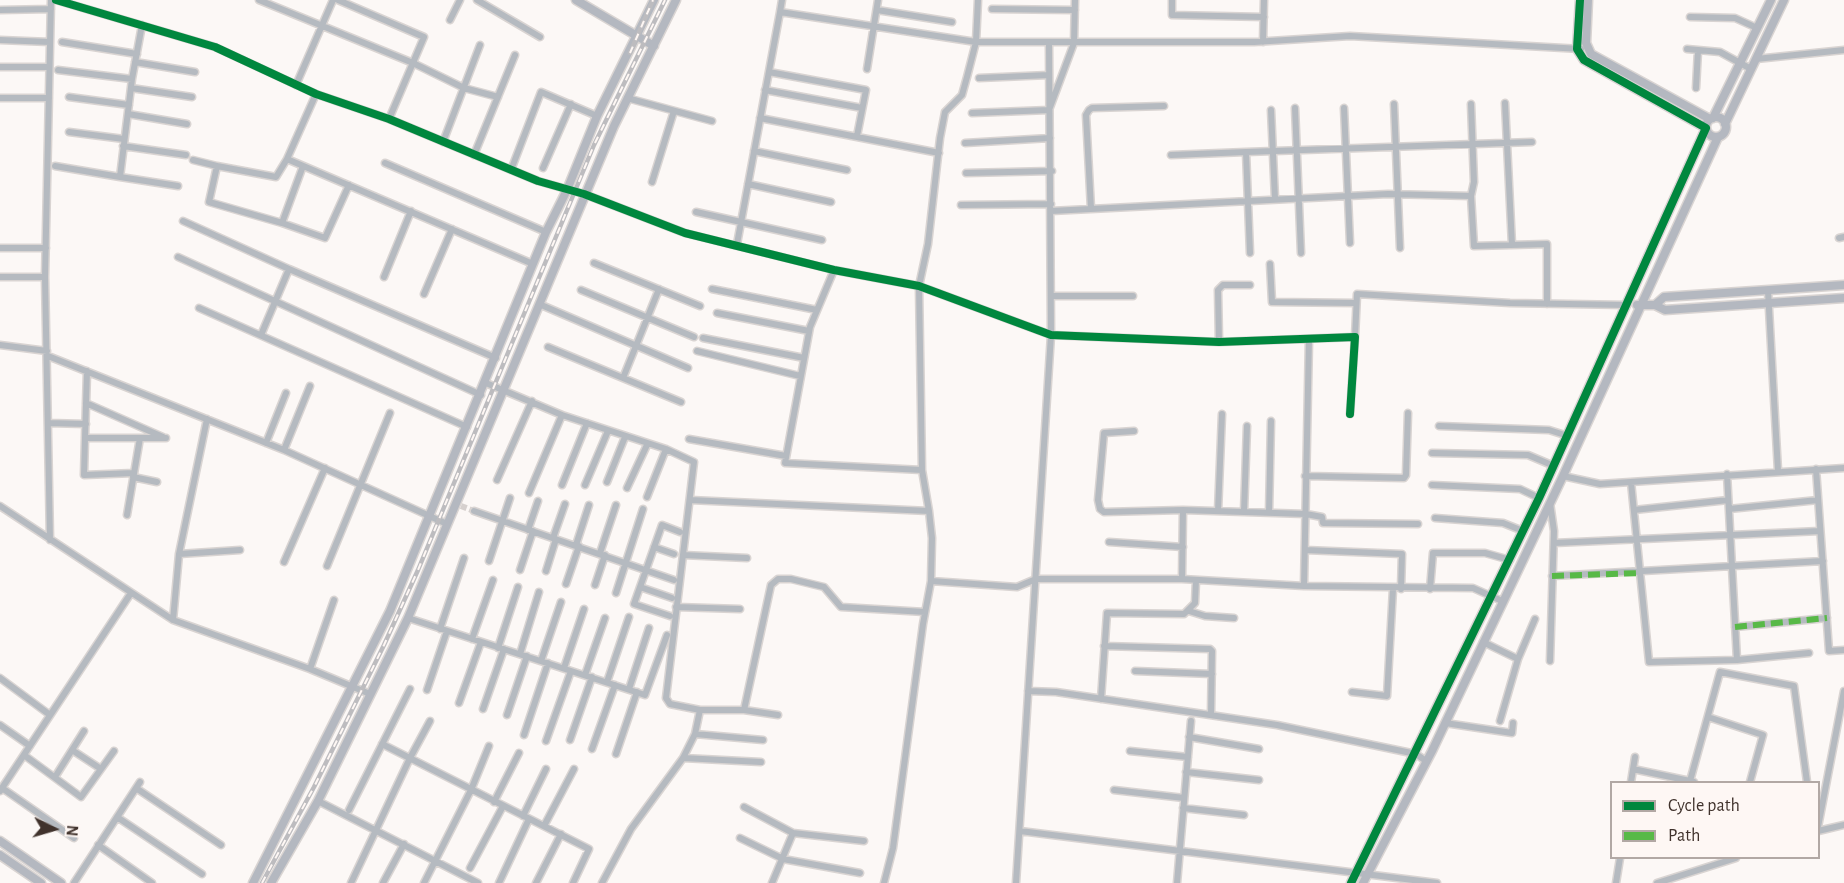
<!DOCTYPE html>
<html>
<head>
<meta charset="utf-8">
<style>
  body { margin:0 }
  #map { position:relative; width:1844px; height:883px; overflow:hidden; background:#fcf8f6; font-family:"Alegreya Sans",sans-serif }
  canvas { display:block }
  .legend { position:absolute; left:1610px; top:781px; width:210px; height:78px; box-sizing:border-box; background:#fef7f4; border:2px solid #b2a8a4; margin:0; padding:8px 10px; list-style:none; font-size:18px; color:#40322c }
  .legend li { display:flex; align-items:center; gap:12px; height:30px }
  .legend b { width:30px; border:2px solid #b2a8a4 }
  .north { position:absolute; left:24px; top:799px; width:60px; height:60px; -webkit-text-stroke:4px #fef7f4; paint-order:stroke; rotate:95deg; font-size:16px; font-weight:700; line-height:24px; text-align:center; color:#40322c }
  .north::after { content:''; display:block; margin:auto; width:21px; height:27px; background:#40322c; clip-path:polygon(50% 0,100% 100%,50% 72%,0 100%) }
</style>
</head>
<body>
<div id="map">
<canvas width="1844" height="883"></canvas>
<ul class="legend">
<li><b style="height:8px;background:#00873e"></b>Cycle path</li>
<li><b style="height:8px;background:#58b947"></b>Path</li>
</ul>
<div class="north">N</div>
</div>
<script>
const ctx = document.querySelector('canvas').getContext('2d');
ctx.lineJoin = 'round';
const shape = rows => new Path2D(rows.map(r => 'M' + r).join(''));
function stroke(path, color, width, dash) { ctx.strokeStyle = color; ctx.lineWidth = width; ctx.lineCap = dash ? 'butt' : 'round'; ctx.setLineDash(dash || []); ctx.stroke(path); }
stroke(shape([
  [461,506,474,511]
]), '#d6d0ce', 6, [6, 3]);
const street = shape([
  [56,0,215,47,316,94,389,119,538,181,584,194,685,233,834,270,919,286,1051,335,1219,342,1355,337,1350,414],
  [259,0,413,63,464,88,498,97],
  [338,0,424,37,389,119],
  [477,0,540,37],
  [782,0,780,12,976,42,1254,42,1350,36,1581,49],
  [1172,0,1172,15,1264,17],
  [992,9,1075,10],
  [0,10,51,9],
  [877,10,952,22],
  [1690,17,1735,18,1757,28],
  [450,20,460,0],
  [142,25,132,79,120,177,178,186],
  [0,40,50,42],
  [62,42,137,54],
  [1263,42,1264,0],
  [1687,49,1720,52,1751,69],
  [1756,59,1844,50],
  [135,62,195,72],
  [0,67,49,67],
  [867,69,878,0],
  [58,70,132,79],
  [769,72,866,90,857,136],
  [979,78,1049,75],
  [296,85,333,0],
  [131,88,192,97],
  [1696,88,1698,50],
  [765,90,862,108],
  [316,94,287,159,533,264],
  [69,97,129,105],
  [0,98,49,98],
  [627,98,712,121],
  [1505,103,1512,245],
  [1394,104,1400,248],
  [1295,108,1301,253],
  [1344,108,1350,243],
  [1271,110,1275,199],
  [972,113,1049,110,1074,43,1075,0],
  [128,114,187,124],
  [760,118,939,153],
  [69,132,124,139],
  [443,142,480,45],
  [965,143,1050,138],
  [123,146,186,155],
  [754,151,847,170],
  [1246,152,1532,142],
  [474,155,515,55],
  [1171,155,1246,152,1250,253],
  [193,160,217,166,209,202,282,223],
  [385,163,546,232],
  [55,166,120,177],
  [217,166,276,177,287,159],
  [303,166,282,223,325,238,349,185],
  [543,168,571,104],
  [511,170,541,92,597,116],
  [966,173,1052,171],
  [652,182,674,111],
  [748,184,831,202],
  [1471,196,1474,182,1471,104],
  [961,205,1051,204],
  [1091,209,1086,115,1089,110,1092,108,1164,106],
  [1051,211,1388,194,1471,196,1474,246,1547,244,1547,304],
  [696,212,822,240],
  [183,221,289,269],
  [1839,238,1844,237],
  [737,244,780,12],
  [0,248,46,248],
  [178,257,481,395],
  [594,263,700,306],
  [1270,264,1272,302,1356,303],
  [834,270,810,327,785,463,922,470,919,286,928,244,940,138,945,112,962,95,967,77,976,42,978,0],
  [0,277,45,277],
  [384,277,411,211],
  [712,289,817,310],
  [581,290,694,337],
  [1768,291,1778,471],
  [424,294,452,229],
  [1051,296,1133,296],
  [539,304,688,368],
  [199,308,467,427],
  [717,313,809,331],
  [261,335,289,269,496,358],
  [1355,337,1357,294,1510,303,1627,305],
  [703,338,804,358],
  [1219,342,1218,290,1223,285,1250,285],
  [0,345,47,351],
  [548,347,681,402],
  [697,351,800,376],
  [48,356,284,450,447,524],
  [87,371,85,438,166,438],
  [623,378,659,289],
  [486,383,562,415,666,449,694,462,666,698,670,704,700,710,744,710,771,585,778,579,791,579,824,587,841,607,925,612],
  [86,403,163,437],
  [48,423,86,424],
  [1439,426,1549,430,1568,436],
  [1134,431,1104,433,1098,500,1100,509,1104,512,1183,510],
  [85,438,84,475,134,473],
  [689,439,786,456],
  [266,443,286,393],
  [284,450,310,386],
  [1432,453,1528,455,1554,466],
  [1816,469,1829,651,1844,650],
  [922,470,929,511],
  [1727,474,1737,660],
  [1305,476,1404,478,1406,475,1408,413],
  [1563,476,1600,484,1844,468],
  [133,477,157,482],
  [497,480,532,401],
  [607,482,625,437],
  [1631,482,1649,662,1737,660,1809,653],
  [562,485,587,423],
  [585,485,608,431],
  [1432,485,1520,489,1539,498],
  [627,488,647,445],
  [529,493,562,415],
  [647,497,666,449],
  [690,500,929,511,932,538,931,581,923,624,893,848,884,883],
  [1550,503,1554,531,1550,661],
  [0,506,173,620,310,669,370,694],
  [1729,509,1818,500],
  [1634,510,1728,500],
  [474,511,674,580],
  [1218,511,1222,414],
  [1244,512,1247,426],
  [1269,513,1271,421],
  [127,515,140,438],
  [1435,518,1503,523,1523,531],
  [528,530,538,501],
  [553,538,565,504],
  [50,540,45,277,51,0],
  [1109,542,1183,547],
  [1554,543,1820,531],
  [576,545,589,505],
  [654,547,674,554],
  [1305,550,1402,554,1401,589],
  [600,553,616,505],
  [179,554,240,550],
  [683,555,747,558],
  [489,561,510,498],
  [284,562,325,468],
  [327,566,390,413],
  [520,570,533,531],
  [546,571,556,539],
  [1552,576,1823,561],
  [1182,579,1183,510,1306,514,1322,517,1323,523,1418,524],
  [931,581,1017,587,1036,579,1182,579,1304,586,1473,588,1502,601],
  [566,584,579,546],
  [595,585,605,555],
  [1304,586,1309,339],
  [640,587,672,598],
  [1430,589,1433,553,1485,553,1510,560],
  [616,593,643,509],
  [676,607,740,609],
  [1189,611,1205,616,1234,618],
  [670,616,634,604,662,525,680,532],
  [408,618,645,695,667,635],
  [173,620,179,554,207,419],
  [1735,627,1827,618],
  [440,629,464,558],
  [472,639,493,580],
  [1483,642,1518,659,1500,721],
  [1104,646,1210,649,1212,651,1211,715],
  [498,648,518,587],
  [520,654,539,592],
  [1518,659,1535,619],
  [541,661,561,602],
  [564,668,584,609],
  [310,669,334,600],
  [1135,671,1212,674],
  [585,675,605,618],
  [0,678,50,715],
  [607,682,629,617],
  [629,689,649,628],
  [427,690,447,631],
  [1028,691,1056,692,1277,725,1416,754,1426,761],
  [1352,692,1387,696,1393,589],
  [1101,699,1107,613,1184,614,1195,603,1196,580],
  [459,703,481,642],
  [483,709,504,649],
  [744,710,778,715],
  [507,715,527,656],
  [1708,717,1763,735,1750,782],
  [1445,723,1512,733,1513,723],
  [0,725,30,746],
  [695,734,763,740],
  [524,735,548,663],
  [1189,737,1259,749],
  [570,740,592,677],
  [546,741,571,671],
  [382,744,589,849,573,883],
  [592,749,615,685],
  [72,750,101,769],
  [1130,751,1188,757],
  [616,754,637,692],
  [24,755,81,797,114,751],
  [683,758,761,762],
  [1633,769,1690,781],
  [1186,772,1259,780],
  [55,777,84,731],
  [1631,782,1635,757],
  [1694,782,1690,781,1720,672,1794,686,1807,782],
  [2,788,74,838],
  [136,788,221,845],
  [1114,790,1184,798],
  [0,791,131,593],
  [318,801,478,883],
  [494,802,519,753],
  [744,807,793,833,864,841],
  [1183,808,1244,815],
  [349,810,410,689],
  [523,816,546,769],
  [117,817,202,874],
  [544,826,574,769],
  [1818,827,1844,691],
  [1020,831,1437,883],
  [1818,831,1844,825],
  [740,838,783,859,860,873],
  [98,845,152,883],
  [470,868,503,806],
  [74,883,140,782],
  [351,883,410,758,430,721],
  [383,883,404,844],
  [424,883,471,790,489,746],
  [499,883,529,819],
  [536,883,561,834],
  [602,883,631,829,683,758,695,734,700,710],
  [772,883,793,833],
  [1016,883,1051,335,1049,43],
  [1177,883,1191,721],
  [1616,883,1620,858],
  [1657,883,1736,858]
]);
const secondary = shape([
  [576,0,654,46],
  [1588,0,1586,43,1591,54,1710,119],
  '1706 127a10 10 0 1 1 20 0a10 10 0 1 1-20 0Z',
  [1713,118,1771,0],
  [1725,124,1784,0],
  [1637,305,1655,305,1665,310,1844,298],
  [1655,305,1664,297,1844,285],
  [0,841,61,883],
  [0,855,41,883],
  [253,883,390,611,546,232,567,190,597,116,654,0],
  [271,883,318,801,408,618,614,126,676,0],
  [1351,883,1539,498,1706,128,1584,60,1577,49,1580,0],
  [1363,883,1432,751,1563,476,1718,137]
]);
stroke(street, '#d9d4d2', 9);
stroke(secondary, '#d9d4d2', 11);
stroke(street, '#b5bac0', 6);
stroke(secondary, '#b4b8c0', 8);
const rail = shape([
  [630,53,653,0],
  [262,883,314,787,384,645,418,570,594,145,665,0]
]);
stroke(rail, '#bdbcbf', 4.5);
stroke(rail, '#fef7f4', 2, [7]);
stroke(shape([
  [1552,576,1640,573],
  [1735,627,1827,618]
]), '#58b947', 6, [12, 6]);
stroke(shape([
  [56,0,215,47,316,94,389,119,538,181,584,194,685,233,834,270,919,286,1051,335,1219,342,1355,337,1350,414],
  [1351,883,1539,498,1706,128,1584,60,1577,49,1580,0]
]), '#00873e', 8);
</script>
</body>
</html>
